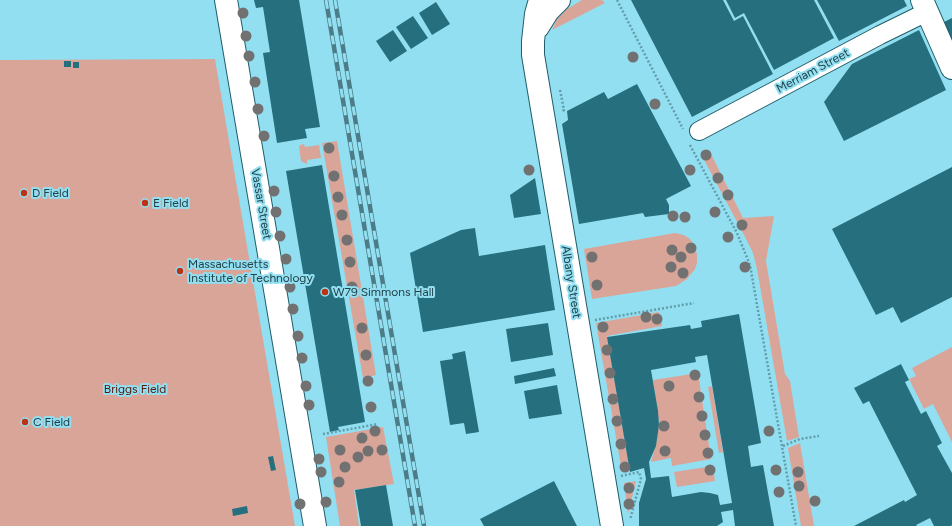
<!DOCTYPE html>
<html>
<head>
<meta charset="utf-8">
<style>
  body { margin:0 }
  canvas { display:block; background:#92dff1 }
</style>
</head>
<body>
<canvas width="952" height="526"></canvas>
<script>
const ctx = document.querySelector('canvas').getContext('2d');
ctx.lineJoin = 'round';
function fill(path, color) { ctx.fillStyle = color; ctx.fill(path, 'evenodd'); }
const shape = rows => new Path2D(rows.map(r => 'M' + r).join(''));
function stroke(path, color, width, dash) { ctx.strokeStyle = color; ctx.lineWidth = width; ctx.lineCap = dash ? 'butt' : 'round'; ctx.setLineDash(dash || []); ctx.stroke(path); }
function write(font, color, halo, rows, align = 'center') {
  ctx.font = font + ' Figtree,sans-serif'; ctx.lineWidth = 4; ctx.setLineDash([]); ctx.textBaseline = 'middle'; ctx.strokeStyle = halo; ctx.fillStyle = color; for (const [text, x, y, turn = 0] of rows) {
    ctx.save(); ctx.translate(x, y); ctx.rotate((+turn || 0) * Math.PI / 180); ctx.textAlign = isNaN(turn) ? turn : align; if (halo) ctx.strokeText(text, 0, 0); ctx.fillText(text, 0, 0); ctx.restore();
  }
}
fill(shape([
  [582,0,602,0,605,3,552,30,557,19,567,9],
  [215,59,295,526,0,526,0,60],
  [337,141,376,375,363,378,322,143],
  [304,144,305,147,319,145,321,158,307,160,307,164,301,161,299,147,300,145],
  [709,150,743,218,774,216,766,261,785,374,790,381,799,437,787,441,757,269,753,253,744,235,701,154],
  [675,233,684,235,690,239,695,246,697,255,697,263,695,269,687,279,676,286,592,299,584,249],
  [659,312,662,326,607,336,630,471,622,472,596,323],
  [952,347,952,442,933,404,924,409,909,379,916,376,912,368],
  [698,373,711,459,672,466,671,458,651,462,656,443,659,424,653,380],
  [712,386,723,452,719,453,708,387],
  [383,427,394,484,354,490,359,526,340,526,326,437],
  [800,443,814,526,801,526,788,448],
  [713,466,715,481,677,487,674,472],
  [636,481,628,514,624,483]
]), '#daa599');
fill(shape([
  [254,0,299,0,320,127,305,129,307,138,277,143,263,53,270,52,263,7,256,8],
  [631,0,723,0,734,21,743,16,773,74,692,117],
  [726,0,814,0,834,38,774,70,744,13,735,18],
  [817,0,904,0,907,6,839,41],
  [436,2,450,24,432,35,419,13],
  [413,16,428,38,411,49,396,27],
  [952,18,952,40,944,22],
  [393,30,407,51,390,62,376,41],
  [919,30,946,90,844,141,824,102,852,64],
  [64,61,71,61,71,67,64,67],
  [73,62,79,62,79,68,73,68],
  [637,84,691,186,666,199,669,205,669,214,645,217,643,213,579,224,562,124,568,120,567,111,604,92,608,99],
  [322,165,365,422,338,427,339,430,330,432,286,171],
  [952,167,952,297,901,323,893,307,876,315,832,229],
  [535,178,541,214,514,218,510,195],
  [475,228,479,256,545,245,555,310,423,332,410,253,461,230],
  [739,314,761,443,748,446,751,467,763,465,774,526,735,526,733,510,721,512,723,522,717,526,639,526,639,503,646,479,644,468,630,472,607,337,690,325,691,329,702,327,701,321],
  [707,355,732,503,720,505,718,495,710,493,701,492,672,497,669,476,651,478,649,462,656,446,659,425,658,411,651,370,696,362,695,357],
  [548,323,553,355,511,362,506,329],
  [465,351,479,432,466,434,464,423,450,425,440,361,453,359,452,354],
  [901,364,909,380,905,382,921,414,926,411,942,443,937,446,952,473,952,525,951,526,934,526,930,518,916,525,917,526,854,526,904,500,905,502,917,495,869,401,863,404,854,388],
  [554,368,556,376,515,384,514,376],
  [557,385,562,414,529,419,524,391],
  [273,456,276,470,271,471,268,457],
  [554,481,577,526,484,526,480,519],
  [386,485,393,526,361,526,355,490],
  [247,506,248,513,233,516,232,509]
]), '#266f7e');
const street = shape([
  [699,131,880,35,927,12]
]);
const secondary = shape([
  [226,0,315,526],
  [540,0,536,14,533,41,533,55,612,526],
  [538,27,548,11,559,0]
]);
const primary = shape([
  [922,0,952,68]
]);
stroke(street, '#215d69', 20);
stroke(secondary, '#215d69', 24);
stroke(primary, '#215d69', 24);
stroke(shape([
  [617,0,683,129],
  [560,90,564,110,561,112],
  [690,145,737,233,750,265,796,526],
  [595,320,694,303],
  [323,434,378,424],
  [783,446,800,439,819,436],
  [621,476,639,472,641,479,630,520]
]), '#639dab', 2.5, [2, 2]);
stroke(street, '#fff', 18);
stroke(secondary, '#fff', 22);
stroke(primary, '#fff', 22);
const rail = shape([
  [326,0,415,526],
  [335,0,424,526]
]);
stroke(rail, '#4c7c87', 4.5);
stroke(rail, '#92dff1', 3, [9]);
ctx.fillStyle = '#727172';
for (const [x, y] of [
  [243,13],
  [246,36],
  [249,56],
  [633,57],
  [255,82],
  [655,104],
  [258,109],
  [264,136],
  [329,148],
  [706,155],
  [529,170],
  [690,170],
  [334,176],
  [718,178],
  [274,191],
  [728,195],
  [338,197],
  [276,212],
  [715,212],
  [342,215],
  [673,216],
  [685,217],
  [742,225],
  [280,236],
  [728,237],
  [347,240],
  [691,248],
  [672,250],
  [592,257],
  [681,257],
  [286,259],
  [350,262],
  [671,267],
  [745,267],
  [683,273],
  [597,285],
  [290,287],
  [352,287],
  [293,309],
  [646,317],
  [657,319],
  [603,327],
  [362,328],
  [298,336],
  [607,350],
  [366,355],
  [302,358],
  [610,373],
  [695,375],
  [368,381],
  [306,386],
  [669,386],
  [699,397],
  [613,399],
  [309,405],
  [371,407],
  [702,416],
  [617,421],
  [664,426],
  [375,431],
  [769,431],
  [705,435],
  [362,438],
  [621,444],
  [340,450],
  [382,450],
  [368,451],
  [665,451],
  [708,453],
  [358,457],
  [319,459],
  [345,467],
  [625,467],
  [710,470],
  [776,470],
  [321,472],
  [798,472],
  [339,482],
  [799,486],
  [629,488],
  [779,492],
  [815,501],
  [326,502],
  [300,504],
  [629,504]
]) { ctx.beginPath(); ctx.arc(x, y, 5.5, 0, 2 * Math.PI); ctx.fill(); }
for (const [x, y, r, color] of [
  [24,193,4,"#bd3214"],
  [145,203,4,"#bd3214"],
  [180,271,4,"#bd3214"],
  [325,292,4,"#bd3214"],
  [25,422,4,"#bd3214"]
]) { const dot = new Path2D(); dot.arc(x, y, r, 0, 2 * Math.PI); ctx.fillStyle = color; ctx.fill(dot); stroke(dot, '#92dff1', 1.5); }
write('12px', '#224249', '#92dff1', [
  ["Merriam Street",813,71,-28],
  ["Vassar Street",261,204,80],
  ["Albany Street",571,282,81]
]);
write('12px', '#224249', '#92dff1', [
  ["D Field",32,193],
  ["E Field",153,203],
  ["Massachusetts",188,264],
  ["Institute of Technology",188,278],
  ["W79 Simmons Hall",333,292],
  ["C Field",33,422]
], 'left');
write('12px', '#57170a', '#92dff1', [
  ["Briggs Field",135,389]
]);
</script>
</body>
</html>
